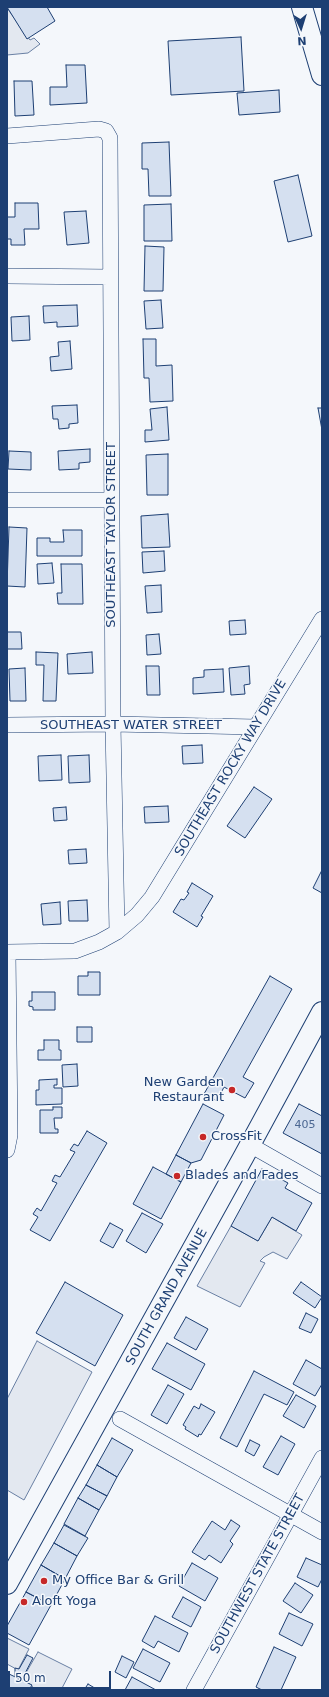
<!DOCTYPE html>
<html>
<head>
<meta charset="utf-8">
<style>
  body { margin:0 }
  #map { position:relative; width:329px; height:1697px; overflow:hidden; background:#f4f7fb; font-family:"DejaVu Sans",sans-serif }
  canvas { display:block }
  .frame { position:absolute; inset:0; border:8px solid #1d3f73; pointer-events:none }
  .north { position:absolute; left:281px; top:8px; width:40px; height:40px; -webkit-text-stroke:3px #f4f7fb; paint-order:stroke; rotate:176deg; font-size:11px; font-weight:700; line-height:16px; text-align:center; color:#1d3f73 }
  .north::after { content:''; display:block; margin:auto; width:14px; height:18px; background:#1d3f73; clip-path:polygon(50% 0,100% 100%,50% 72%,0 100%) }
  .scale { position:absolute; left:8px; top:1671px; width:103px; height:18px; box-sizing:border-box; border:2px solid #1d3f73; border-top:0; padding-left:5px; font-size:12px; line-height:14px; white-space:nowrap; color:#1d3f73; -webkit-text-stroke:3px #f4f7fb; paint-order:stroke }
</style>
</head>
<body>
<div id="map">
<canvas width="329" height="1697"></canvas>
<div class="frame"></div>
<div class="north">N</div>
<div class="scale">50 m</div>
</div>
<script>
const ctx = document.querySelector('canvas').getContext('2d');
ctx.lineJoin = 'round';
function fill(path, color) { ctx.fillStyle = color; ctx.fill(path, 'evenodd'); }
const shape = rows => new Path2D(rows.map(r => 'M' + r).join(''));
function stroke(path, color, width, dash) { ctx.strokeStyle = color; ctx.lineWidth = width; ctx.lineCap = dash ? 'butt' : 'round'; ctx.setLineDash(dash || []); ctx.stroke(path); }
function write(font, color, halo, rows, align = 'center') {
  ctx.font = font + ' "DejaVu Sans",sans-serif'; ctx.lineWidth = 3; ctx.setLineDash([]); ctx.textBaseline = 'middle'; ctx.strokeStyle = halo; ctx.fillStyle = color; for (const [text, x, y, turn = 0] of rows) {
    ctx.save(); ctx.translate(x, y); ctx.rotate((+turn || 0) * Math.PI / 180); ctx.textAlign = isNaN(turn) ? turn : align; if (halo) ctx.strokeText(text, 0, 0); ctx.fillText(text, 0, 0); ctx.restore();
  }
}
const parking = shape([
  [7,8,30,40,34,38,40,44,28,53,7,55,7,8],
  [272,1217,302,1235,287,1259,273,1252,264,1257,260,1261,265,1263,240,1307,197,1286,231,1226,258,1241,272,1217],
  [37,1341,92,1372,24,1500,7,1490,7,1399,37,1341],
  [7,1638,29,1649,18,1670,7,1664,7,1638],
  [38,1652,72,1669,61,1690,33,1690,34,1688,23,1678,38,1652]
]);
fill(parking, '#e3e8f0');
stroke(parking, '#687fa3', 1);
const building = shape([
  [7,7,47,7,55,21,27,39,7,7],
  [241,37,244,91,171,95,168,41,241,37],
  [66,65,85,65,87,103,50,105,50,87,67,87,66,65],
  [14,81,32,81,34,115,15,116,14,81],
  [279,90,280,112,239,115,237,93,279,90],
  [169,142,171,196,149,196,148,169,142,169,142,143,169,142],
  [298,175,312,236,288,242,274,181,298,175],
  [15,203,38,203,39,229,24,229,25,245,11,245,11,239,7,239,7,217,15,217,15,203],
  [171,204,172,241,144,241,144,205,171,204],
  [86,211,89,243,67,245,64,212,86,211],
  [145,246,164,247,163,291,144,291,145,246],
  [161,300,163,328,146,329,144,301,161,300],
  [77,305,78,326,57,327,57,322,44,323,43,306,77,305],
  [29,316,30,340,12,341,11,317,29,316],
  [143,339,156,339,156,366,172,365,173,401,150,402,149,378,144,378,143,339],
  [70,341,72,369,51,371,50,357,59,356,58,342,70,341],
  [77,405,78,423,69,424,69,428,59,429,58,419,53,419,52,406,77,405],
  [167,407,169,440,145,442,145,430,152,430,150,409,167,407],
  [318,408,322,408,322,430,318,408],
  [90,449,90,462,79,463,79,469,59,470,58,451,90,449],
  [9,451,31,452,31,470,8,469,9,451],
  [168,454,168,495,147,495,146,455,168,454],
  [168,514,170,547,142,548,141,516,168,514],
  [9,527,27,528,25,587,7,586,9,527],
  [63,530,82,530,82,556,37,556,37,538,50,538,50,542,64,542,63,530],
  [164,551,165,571,143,573,142,552,164,551],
  [52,563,54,583,38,584,37,564,52,563],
  [61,564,82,564,83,604,58,604,57,593,62,593,61,564],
  [161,585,162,612,147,613,145,586,161,585],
  [245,620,246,634,230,635,229,621,245,620],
  [7,632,21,632,22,649,7,649,7,632],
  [159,634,161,654,147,655,146,635,159,634],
  [36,652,58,653,56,701,43,701,44,665,36,665,36,652],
  [92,652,93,673,68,674,67,654,92,652],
  [146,666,159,666,160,695,147,695,146,666],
  [249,666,250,684,244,685,245,694,231,695,229,668,249,666],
  [25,668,26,701,10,701,9,669,25,668],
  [223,669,224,692,193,694,193,678,204,677,204,670,223,669],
  [202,745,203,763,183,764,182,746,202,745],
  [61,755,62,780,39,781,38,756,61,755],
  [89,755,90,782,69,783,68,756,89,755],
  [254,787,272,799,245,838,227,826,254,787],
  [168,806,169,822,145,823,144,807,168,806],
  [66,807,67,820,54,821,53,808,66,807],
  [86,849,87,863,69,864,68,850,86,849],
  [322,870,322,893,313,888,322,870],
  [192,883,213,896,201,916,203,917,197,927,173,912,181,899,184,900,189,893,187,892,192,883],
  [87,900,88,921,69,921,68,901,87,900],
  [60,902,61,924,43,925,41,904,60,902],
  [88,972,100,972,100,995,78,995,78,976,88,976,88,972],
  [270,976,292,989,243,1077,254,1083,245,1098,224,1087,217,1101,204,1094,270,976],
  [32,992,55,992,55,1010,33,1010,33,1007,29,1006,29,1001,32,1001,32,992],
  [77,1027,92,1027,92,1042,77,1042,77,1027],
  [44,1040,59,1040,59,1050,61,1050,61,1060,38,1060,38,1050,44,1050,44,1040],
  [77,1064,78,1086,63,1087,62,1065,77,1064],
  [57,1079,57,1085,54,1085,54,1088,62,1088,62,1104,36,1105,36,1090,39,1090,39,1080,57,1079],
  [203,1104,224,1115,201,1160,191,1163,176,1155,203,1104],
  [299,1104,322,1116,322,1154,283,1133,299,1104],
  [53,1107,62,1107,62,1118,54,1118,55,1129,58,1129,58,1133,40,1133,40,1110,53,1110,53,1107],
  [87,1131,107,1143,50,1241,30,1230,38,1217,33,1214,37,1208,41,1211,57,1183,52,1181,55,1175,60,1177,75,1152,70,1150,74,1144,78,1146,87,1131],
  [176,1155,191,1163,181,1182,166,1174,176,1155],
  [153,1167,181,1182,161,1219,133,1204,153,1167],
  [262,1169,288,1183,285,1188,312,1203,296,1231,272,1217,258,1241,231,1226,262,1169],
  [142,1213,163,1224,146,1253,126,1241,142,1213],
  [110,1223,123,1230,113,1248,100,1241,110,1223],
  [65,1282,123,1315,95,1366,36,1333,65,1282],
  [301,1282,322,1297,315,1308,293,1293,301,1282],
  [306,1313,318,1319,311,1333,299,1328,306,1313],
  [186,1317,208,1329,196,1350,174,1338,186,1317],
  [167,1343,205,1364,191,1390,152,1369,167,1343],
  [306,1360,322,1369,322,1384,315,1396,293,1384,306,1360],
  [254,1371,294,1392,287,1405,264,1394,237,1447,220,1438,254,1371],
  [168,1385,184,1394,167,1424,151,1415,168,1385],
  [296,1395,316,1406,304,1428,283,1416,296,1395],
  [201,1404,215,1412,201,1435,199,1434,198,1437,185,1429,186,1427,183,1425,194,1406,199,1409,201,1404],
  [281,1436,295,1444,278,1475,263,1467,281,1436],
  [112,1438,133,1450,117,1477,97,1465,112,1438],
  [250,1440,260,1445,254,1456,245,1451,250,1440],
  [97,1465,117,1477,107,1496,86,1485,97,1465],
  [86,1485,107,1496,99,1510,78,1498,86,1485],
  [78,1498,99,1510,85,1536,64,1524,78,1498],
  [231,1520,240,1526,230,1541,233,1544,221,1563,209,1555,205,1560,192,1552,212,1521,225,1530,231,1520],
  [64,1525,88,1538,77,1556,54,1543,64,1525],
  [54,1543,77,1556,65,1579,41,1565,54,1543],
  [306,1558,322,1565,322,1579,318,1587,297,1577,306,1558],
  [192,1563,218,1578,205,1601,179,1586,192,1563],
  [41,1565,65,1579,51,1605,26,1592,41,1565],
  [295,1583,313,1595,301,1613,283,1601,295,1583],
  [26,1592,51,1605,29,1645,7,1633,7,1626,26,1592],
  [183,1597,201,1607,191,1627,172,1617,183,1597],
  [289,1613,313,1624,302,1646,279,1634,289,1613],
  [155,1616,188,1633,179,1652,158,1641,154,1648,142,1641,155,1616],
  [274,1647,296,1657,281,1690,262,1690,256,1687,274,1647],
  [143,1649,170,1663,160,1682,133,1668,143,1649],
  [27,1655,33,1658,21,1681,15,1677,15,1668,19,1669,27,1655],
  [122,1656,134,1662,126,1678,115,1672,122,1656],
  [7,1673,32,1685,29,1690,7,1690,7,1673],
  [132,1677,156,1690,125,1690,132,1677],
  [88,1684,98,1690,84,1690,88,1684]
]);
fill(building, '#d5e0f0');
stroke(building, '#1d3f73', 1);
const minor = shape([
  [7,136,99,129,106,131,110,138,113,724,117,932],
  [7,276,110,277],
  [7,500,112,500],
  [7,725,113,724,256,727],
  [7,952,75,951,99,942,117,932,137,915,152,897,322,619],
  [250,1145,322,1186],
  [7,1150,10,1135,8,952],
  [120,1419,322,1532],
  [194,1690,322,1458]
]);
const major = shape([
  [302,7,322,75],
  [7,1584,244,1156,322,1012]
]);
stroke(minor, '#1d3f73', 16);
stroke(major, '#1d3f73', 22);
stroke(minor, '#f4f7fb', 15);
stroke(major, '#f4f7fb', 20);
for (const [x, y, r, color] of [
  [232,1090,4,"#c62828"],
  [203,1137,4,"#c62828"],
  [177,1176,4,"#c62828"],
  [44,1581,4,"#c62828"],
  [24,1602,4,"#c62828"]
]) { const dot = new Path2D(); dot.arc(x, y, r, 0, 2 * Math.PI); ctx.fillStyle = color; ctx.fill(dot); stroke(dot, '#f4f7fb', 1.5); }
write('11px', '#4b6792', null, [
  ["405",305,1125]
]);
write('13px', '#1d3f73', '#f4f7fb', [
  ["SOUTHEAST TAYLOR STREET",112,535,-90],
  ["SOUTHEAST WATER STREET",131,726],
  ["SOUTHEAST ROCKY WAY DRIVE",231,768,-59],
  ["SOUTH GRAND AVENUE",167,1297,-61],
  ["SOUTHWEST STATE STREET",258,1574,-61]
]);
write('13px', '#1d3f73', '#f4f7fb', [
  ["New Garden",224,1083,"right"],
  ["Restaurant",224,1098,"right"],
  ["CrossFit",211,1137],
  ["Blades and Fades",185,1176],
  ["My Office Bar & Grill",52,1581],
  ["Aloft Yoga",32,1602]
], 'left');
</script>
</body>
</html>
